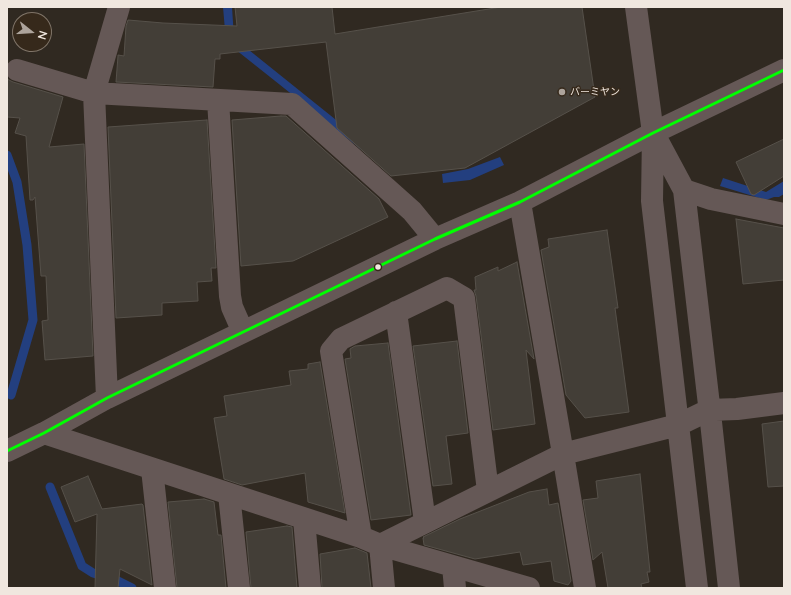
<!DOCTYPE html>
<html>
<head>
<meta charset="utf-8">
<style>
  body { margin:0 }
  #map { position:relative; width:791px; height:595px; overflow:hidden; background:#302921; font-family:Lato,sans-serif }
  canvas { display:block }
  .frame { position:absolute; inset:0; border:8px solid #f0e7df; pointer-events:none }
  .north { position:absolute; left:12px; top:12px; width:40px; height:40px; box-sizing:border-box; background:#36291b; border:1px solid #807569; border-radius:50%; rotate:107deg; font-size:11px; font-weight:700; line-height:16px; text-align:center; color:#f0e7df }
  .north::after { content:''; display:block; margin:auto; width:14px; height:18px; background:#ada49c; clip-path:polygon(50% 0,100% 100%,50% 72%,0 100%) }
</style>
</head>
<body>
<div id="map">
<canvas width="791" height="595"></canvas>
<div class="frame"></div>
<div class="north">N</div>
</div>
<script>
const ctx = document.querySelector('canvas').getContext('2d');
ctx.lineJoin = 'round';
function fill(path, color) { ctx.fillStyle = color; ctx.fill(path, 'evenodd'); }
const shape = rows => new Path2D(rows.map(r => 'M' + r).join(''));
function stroke(path, color, width, dash) { ctx.strokeStyle = color; ctx.lineWidth = width; ctx.lineCap = dash ? 'butt' : 'round'; ctx.setLineDash(dash || []); ctx.stroke(path); }
function write(font, color, halo, rows, align = 'center') {
  ctx.font = font + ' Lato,"Noto Sans JP",sans-serif'; ctx.lineWidth = 3; ctx.setLineDash([]); ctx.textBaseline = 'middle'; ctx.strokeStyle = halo; ctx.fillStyle = color; for (const [text, x, y, turn = 0] of rows) {
    ctx.save(); ctx.translate(x, y); ctx.rotate((+turn || 0) * Math.PI / 180); ctx.textAlign = isNaN(turn) ? turn : align; if (halo) ctx.strokeText(text, 0, 0); ctx.fillText(text, 0, 0); ctx.restore();
  }
}
fill(shape([
  [223,7,232,7,234,38,376,152,372,158,226,42],
  [500,157,504,165,470,180,443,183,442,174,468,169],
  [723,178,766,192,784,181,784,194,779,197,774,197,766,200,720,186]
]), '#233f7f');
stroke(shape([
  [7,155,17,182,27,245,33,320,11,395],
  [50,487,82,566,93,573,116,580,132,588]
]), '#233f7f', 9);
const building = shape([
  [235,7,332,7,335,34,501,7,582,7,595,97,465,168,391,176,337,128,326,42,220,54,220,59,215,59,213,87,116,82,118,56,118,55,124,56,126,26,128,20,163,23,237,26,235,7],
  [7,79,13,82,63,97,49,147,84,144,93,356,45,360,42,321,48,320,46,276,41,276,35,197,33,200,30,200,26,136,15,133,20,118,7,117,7,79],
  [281,116,286,116,379,199,388,217,293,261,241,266,232,120,281,116],
  [207,120,216,268,211,268,212,281,197,282,198,301,162,303,162,315,116,318,108,127,207,120],
  [784,139,784,176,754,195,751,194,736,162,784,139],
  [736,219,784,228,784,280,743,284,736,219],
  [607,230,618,308,615,308,629,412,585,418,566,395,541,250,549,247,548,239,607,230],
  [517,262,534,359,526,350,535,424,493,430,476,296,474,290,476,290,475,277,498,267,498,271,517,262],
  [457,341,468,433,446,436,452,484,433,486,413,346,457,341],
  [388,343,411,515,371,520,345,359,351,358,350,349,355,346,388,343],
  [320,362,345,513,308,502,305,473,242,485,224,479,214,418,227,416,224,396,291,385,289,371,308,369,308,364,320,362],
  [784,421,784,486,768,487,762,424,784,421],
  [640,474,650,572,647,572,649,582,641,584,642,588,608,588,602,552,593,560,583,500,598,498,596,481,640,474],
  [88,476,102,509,142,504,143,505,152,585,120,569,118,588,95,588,97,514,75,522,61,487,88,476],
  [547,489,549,505,558,503,571,581,568,585,554,581,551,561,523,565,520,552,475,559,424,545,423,538,424,538,423,537,460,519,529,492,547,489],
  [204,499,214,502,218,535,221,535,226,588,177,588,168,502,204,499],
  [287,526,292,527,297,588,251,588,246,532,287,526],
  [355,548,367,553,371,588,322,588,320,554,355,548]
]);
fill(building, '#433e37');
stroke(building, '#56514a', 1);
stroke(shape([
  [636,7,653,133,652,201,697,588],
  [17,70,94,93,292,104,412,211,435,239],
  [218,100,230,296,232,307,243,332],
  [654,134,684,190,711,422,729,588],
  [684,190,711,199,784,214],
  [520,202,563,454,585,588],
  [396,312,425,522],
  [107,398,94,93,119,7],
  [44,433,361,537,380,545,529,588],
  [7,451,44,433,107,398,435,239,520,202,653,133,784,70],
  [152,469,165,588],
  [229,494,239,588],
  [304,519,310,588],
  [361,537,331,351,341,339,447,288,464,298,488,491],
  [453,566,455,588],
  [384,588,380,545,563,454,678,425,709,410,737,409,784,403]
]), '#655856', 22);
stroke(shape([
  [7,451,44,433,107,398,435,239,520,202,653,133,784,70]
]), '#0f0', 3);
for (const [x, y, r, color] of [
  [562,92,4,"#ada49c"],
  [378,267,3.5,"#f0e7df"]
]) { const dot = new Path2D(); dot.arc(x, y, r, 0, 2 * Math.PI); ctx.fillStyle = color; ctx.fill(dot); stroke(dot, '#36291b', 1.5); }
write('10px', '#f0e7df', '#36291b', [
  ["バーミヤン",570,92]
], 'left');
</script>
</body>
</html>
